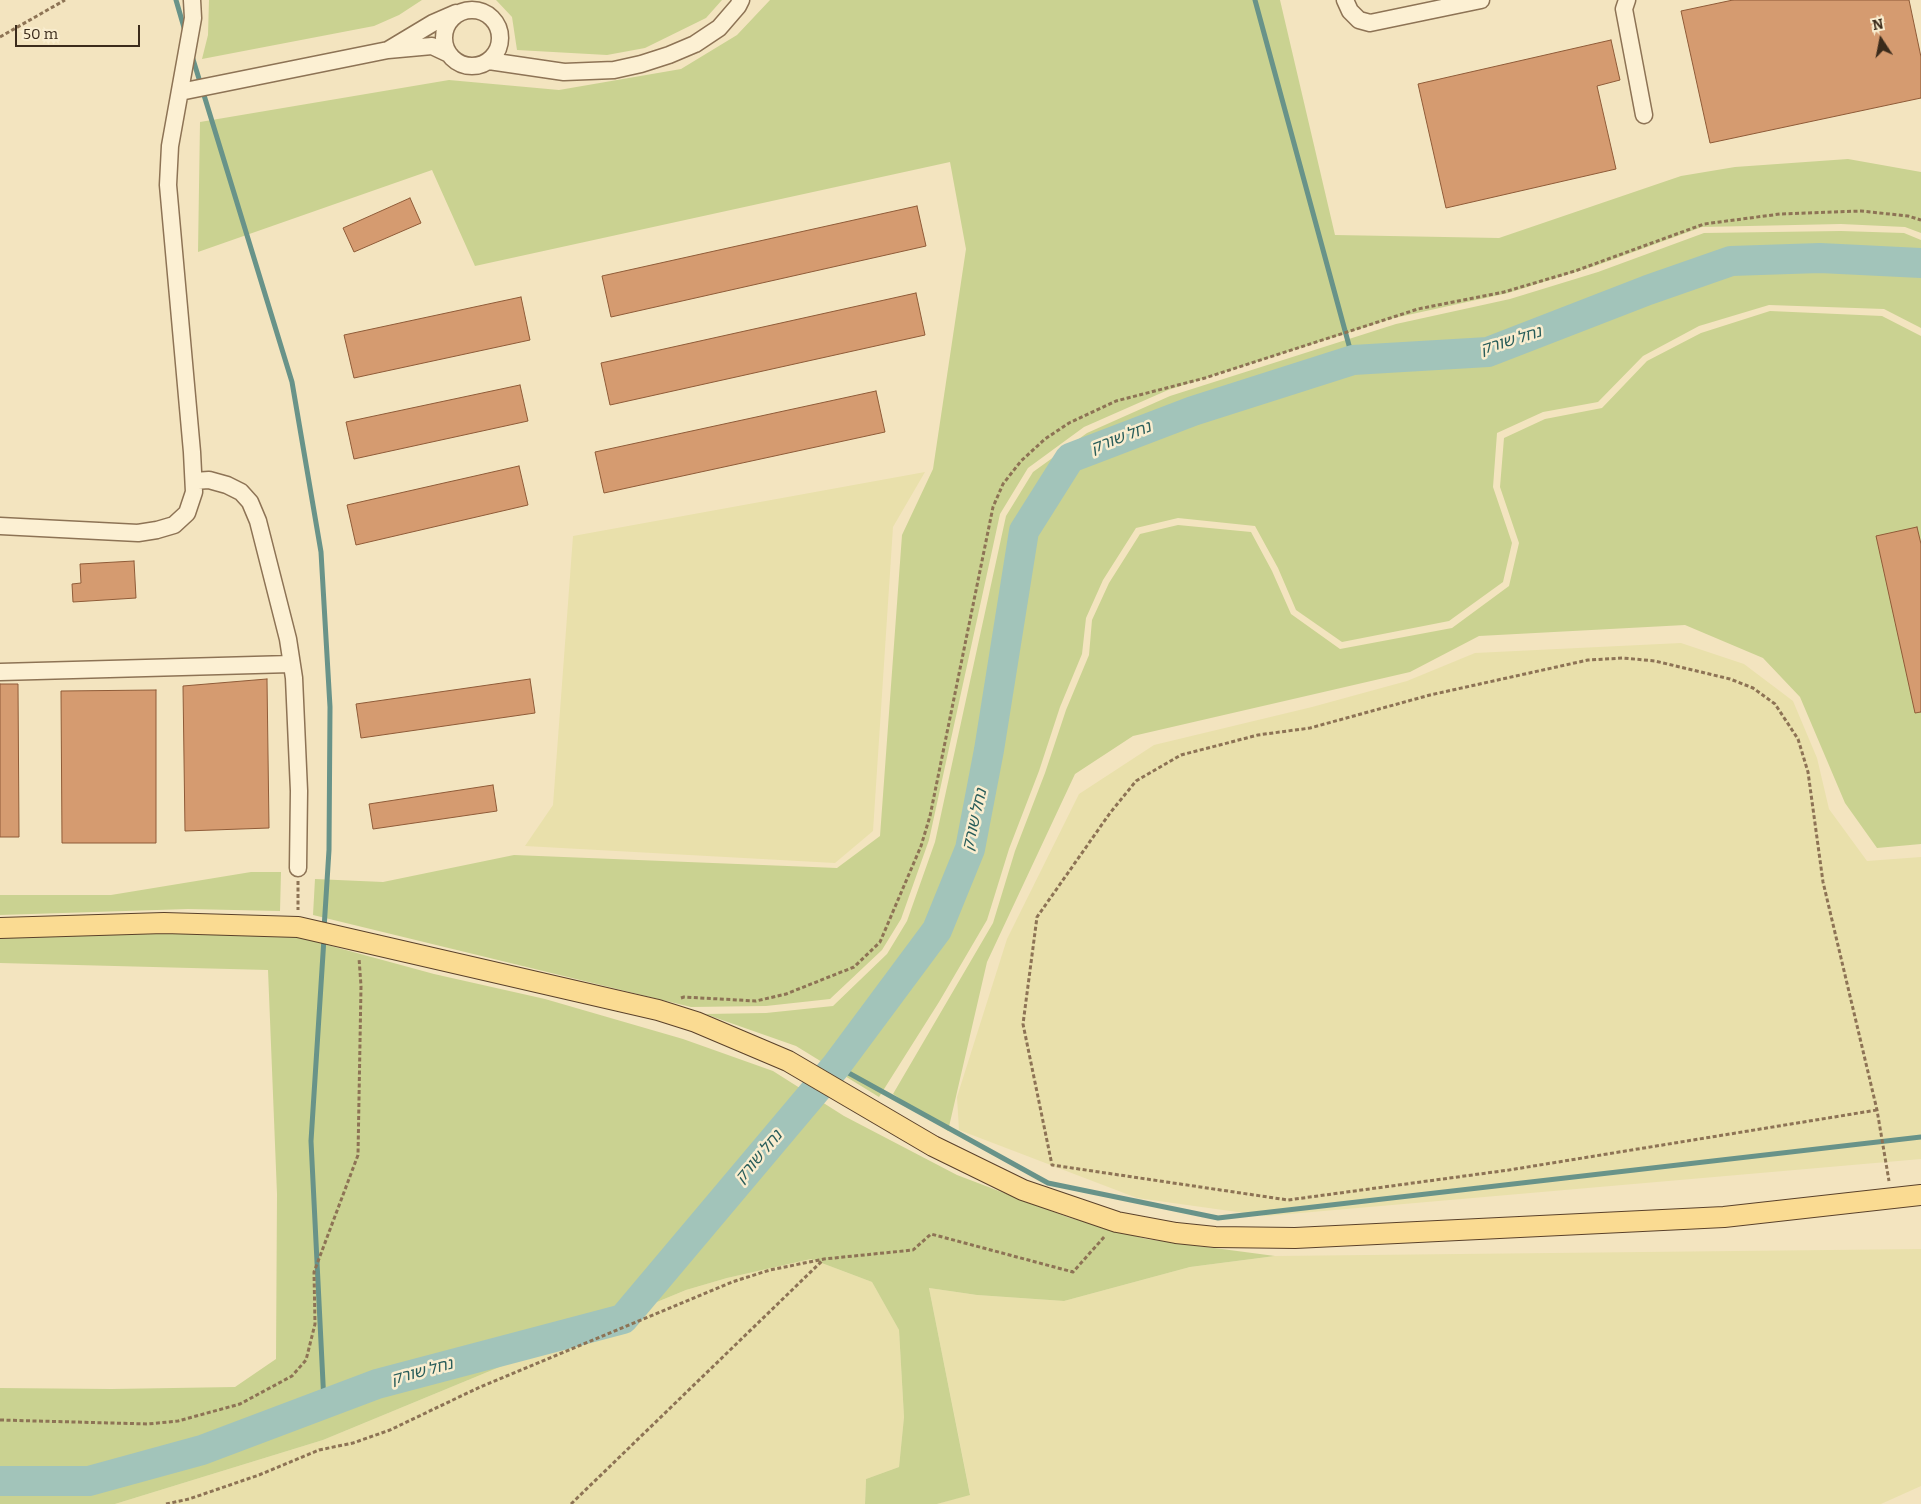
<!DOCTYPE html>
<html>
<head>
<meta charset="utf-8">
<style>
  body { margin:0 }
  #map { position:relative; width:1921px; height:1504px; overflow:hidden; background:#f3e4bf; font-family:Bitter,serif }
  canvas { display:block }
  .north { position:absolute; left:1856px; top:15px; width:50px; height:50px; -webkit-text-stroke:4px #f9edcf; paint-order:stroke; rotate:349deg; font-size:14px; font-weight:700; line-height:20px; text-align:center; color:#3b2b1b }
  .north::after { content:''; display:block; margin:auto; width:18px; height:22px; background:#3b2b1b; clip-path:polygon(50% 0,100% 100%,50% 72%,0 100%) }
  .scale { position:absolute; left:15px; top:25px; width:125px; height:22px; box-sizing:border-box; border:2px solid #3b2b1b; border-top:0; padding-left:6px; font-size:15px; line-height:18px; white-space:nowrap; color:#3b2b1b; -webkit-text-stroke:4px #f9edcf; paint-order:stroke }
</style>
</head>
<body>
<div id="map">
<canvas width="1921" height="1504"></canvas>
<div class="north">N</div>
<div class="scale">50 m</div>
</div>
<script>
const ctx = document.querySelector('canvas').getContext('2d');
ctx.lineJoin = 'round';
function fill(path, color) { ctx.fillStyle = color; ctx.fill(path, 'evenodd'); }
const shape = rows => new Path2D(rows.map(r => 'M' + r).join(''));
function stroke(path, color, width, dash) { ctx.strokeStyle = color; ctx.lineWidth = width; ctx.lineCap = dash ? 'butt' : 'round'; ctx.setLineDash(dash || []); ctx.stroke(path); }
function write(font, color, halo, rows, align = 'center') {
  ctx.font = font + ' Bitter,"Noto Sans Hebrew",serif'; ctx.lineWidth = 5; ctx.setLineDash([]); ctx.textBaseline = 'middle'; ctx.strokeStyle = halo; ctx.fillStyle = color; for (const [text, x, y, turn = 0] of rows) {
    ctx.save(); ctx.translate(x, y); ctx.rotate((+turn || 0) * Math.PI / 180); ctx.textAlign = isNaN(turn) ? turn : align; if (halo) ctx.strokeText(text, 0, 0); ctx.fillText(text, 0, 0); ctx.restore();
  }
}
fill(shape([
  [925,472,893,527,873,831,835,863,525,846,553,805,573,536],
  [1681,643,1744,664,1793,701,1817,758,1829,809,1867,861,1921,857,1921,1159,1266,1216,1137,1198,959,1130,957,1097,1007,939,1079,794,1154,745,1312,707,1407,681,1475,653],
  [1921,1249,1921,1486,1881,1504,937,1504,970,1494,929,1288,977,1295,1064,1301,1190,1267,1275,1256],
  [811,1259,872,1282,899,1330,904,1417,899,1467,866,1479,865,1504,115,1504,323,1440,686,1290,727,1278]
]), '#e9e0ab');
fill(shape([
  [209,0,422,0,399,15,374,26,202,59,208,35],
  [496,0,722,0,706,18,645,48,607,55,517,50,512,17],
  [770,0,1280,0,1335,235,1499,238,1681,176,1735,167,1848,159,1921,172,1921,233,1905,227,1841,224,1702,227,1595,266,1508,293,1394,318,1168,390,1084,427,1028,468,1000,514,929,840,901,919,882,950,830,999,766,1006,691,1007,313,915,315,879,383,882,514,855,837,868,880,836,902,535,933,469,966,249,950,162,475,266,432,170,198,252,200,122,449,80,559,90,681,69,737,35],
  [1841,231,1904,233,1921,240,1921,328,1884,309,1769,305,1699,326,1643,356,1598,402,1543,412,1497,433,1493,487,1512,543,1503,582,1449,621,1342,642,1296,610,1278,568,1255,526,1178,518,1136,528,1103,580,1086,618,1082,654,1060,707,1039,771,1009,849,987,920,939,1002,879,1097,796,1046,705,1014,766,1013,833,1006,887,954,907,921,935,842,1006,516,1033,472,1087,433,1170,396,1396,324,1510,299,1598,272,1704,233],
  [1770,311,1882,316,1921,336,1921,844,1877,848,1845,803,1800,697,1763,658,1685,625,1479,636,1410,672,1133,736,1075,774,987,962,948,1131,893,1094,993,923,1015,851,1045,773,1066,710,1089,655,1092,620,1109,583,1140,534,1178,525,1251,532,1272,571,1291,614,1340,649,1452,628,1509,586,1519,543,1500,487,1504,438,1545,419,1602,408,1647,361,1701,333],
  [251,872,281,872,280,911,188,909,0,915,0,895,111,895],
  [184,928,298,937,434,974,545,999,683,1039,773,1071,844,1116,957,1175,1067,1217,1146,1239,1275,1256,1190,1267,1064,1301,977,1295,929,1288,970,1495,937,1504,865,1504,866,1479,899,1467,904,1417,899,1330,872,1282,811,1259,727,1278,686,1290,323,1440,115,1504,0,1504,0,1388,112,1389,235,1387,276,1359,277,1194,268,970,0,963,0,933]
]), '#cad291');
stroke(shape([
  [176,0,185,31],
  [1255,0,1353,360],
  [192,56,292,382,321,552,330,707,329,850,324,929],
  [324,938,311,1141,324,1403],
  [836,1066,1048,1183,1218,1218,1921,1137]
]), '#689389', 5);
stroke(shape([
  [0,1481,89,1481,202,1450,377,1384,623,1319,836,1066,937,930,970,849,989,750,1024,531,1070,458,1193,411,1353,360,1488,352,1648,290,1731,261,1820,258,1921,263]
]), '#a2c4ba', 30);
const building = shape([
  [1733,0,1909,0,1921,57,1921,98,1710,143,1681,11,1733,0],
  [1611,40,1620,80,1597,86,1616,169,1446,208,1418,84,1611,40],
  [410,198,421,223,354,252,343,228,410,198],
  [917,206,926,246,611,317,602,276,917,206],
  [916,293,925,335,610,405,601,363,916,293],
  [521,297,530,340,354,378,344,335,521,297],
  [520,385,528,421,354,459,346,422,520,385],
  [876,391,885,432,604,493,595,452,876,391],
  [519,466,528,505,356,545,347,505,519,466],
  [1917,527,1921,544,1921,712,1915,713,1876,536,1917,527],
  [134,561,136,598,73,602,72,584,81,583,80,564,134,561],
  [267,679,269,828,185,831,183,686,267,679],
  [530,679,535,713,361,738,356,704,530,679],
  [0,684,18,684,19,837,0,837,0,684],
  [156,690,156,843,62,843,61,691,156,690],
  [493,785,497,811,373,829,369,804,493,785]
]);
fill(building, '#d59b70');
stroke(building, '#8f5b38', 1);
const minor = shape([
  [1345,0,1350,11,1359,20,1370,23,1481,0],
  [1627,0,1624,9,1644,115],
  '444 38a28 28 0 1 1 56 0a28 28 0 1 1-56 0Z',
  [449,54,432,46,388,50,433,23,456,13],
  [489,61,564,72,614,70,641,64,669,55,695,44,719,28,738,6,741,0],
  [180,92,388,50],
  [194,481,209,480,227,485,241,492,250,502,258,521,288,639,294,678,299,791,298,868],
  [0,526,138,533,157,530,174,525,187,513,194,492,192,452,168,185,170,146,193,18,192,0],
  [0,672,291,664]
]);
const major = shape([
  [0,928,164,923,298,927,658,1010,696,1022,788,1061,933,1146,1023,1190,1117,1222,1176,1233,1215,1237,1295,1238,1724,1217,1921,1195]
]);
stroke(minor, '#8d7355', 19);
stroke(major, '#5a412a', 22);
stroke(shape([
  [0,37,65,0],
  [298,881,298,910],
  [681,998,684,997,756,1001,786,994,854,967,880,942,921,846,930,816,993,507,1003,484,1021,461,1045,439,1069,423,1116,401,1205,378,1418,309,1504,292,1575,271,1704,224,1780,214,1861,211,1908,216,1921,220],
  [1877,1110,1509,1170,1288,1200,1052,1165,1023,1024,1037,917,1110,813,1136,781,1181,755,1258,735,1310,728,1430,695,1588,660,1623,658,1655,661,1730,679,1753,688,1775,704,1798,739,1808,772,1823,882,1877,1110,1889,1181],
  [0,1420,148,1424,178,1421,240,1404,292,1376,306,1360,315,1324,314,1272,358,1155,361,986,359,958],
  [166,1504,189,1499,259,1475,319,1450,353,1443,390,1430,480,1387,732,1282,770,1270,824,1259,913,1250,931,1234,1073,1272,1105,1236],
  [571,1504,823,1260]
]), '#8d7355', 3, [4, 2.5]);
stroke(minor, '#fcf0d3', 16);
stroke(major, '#fadb92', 20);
write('italic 16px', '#295d5a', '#f9edcf', [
  ["נחל שורק",1511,341,-17],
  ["נחל שורק",1121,438,-21],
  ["נחל שורק",975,820,-77],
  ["נחל שורק",759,1157,-50],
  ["נחל שורק",422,1372,-15]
]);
</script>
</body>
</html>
